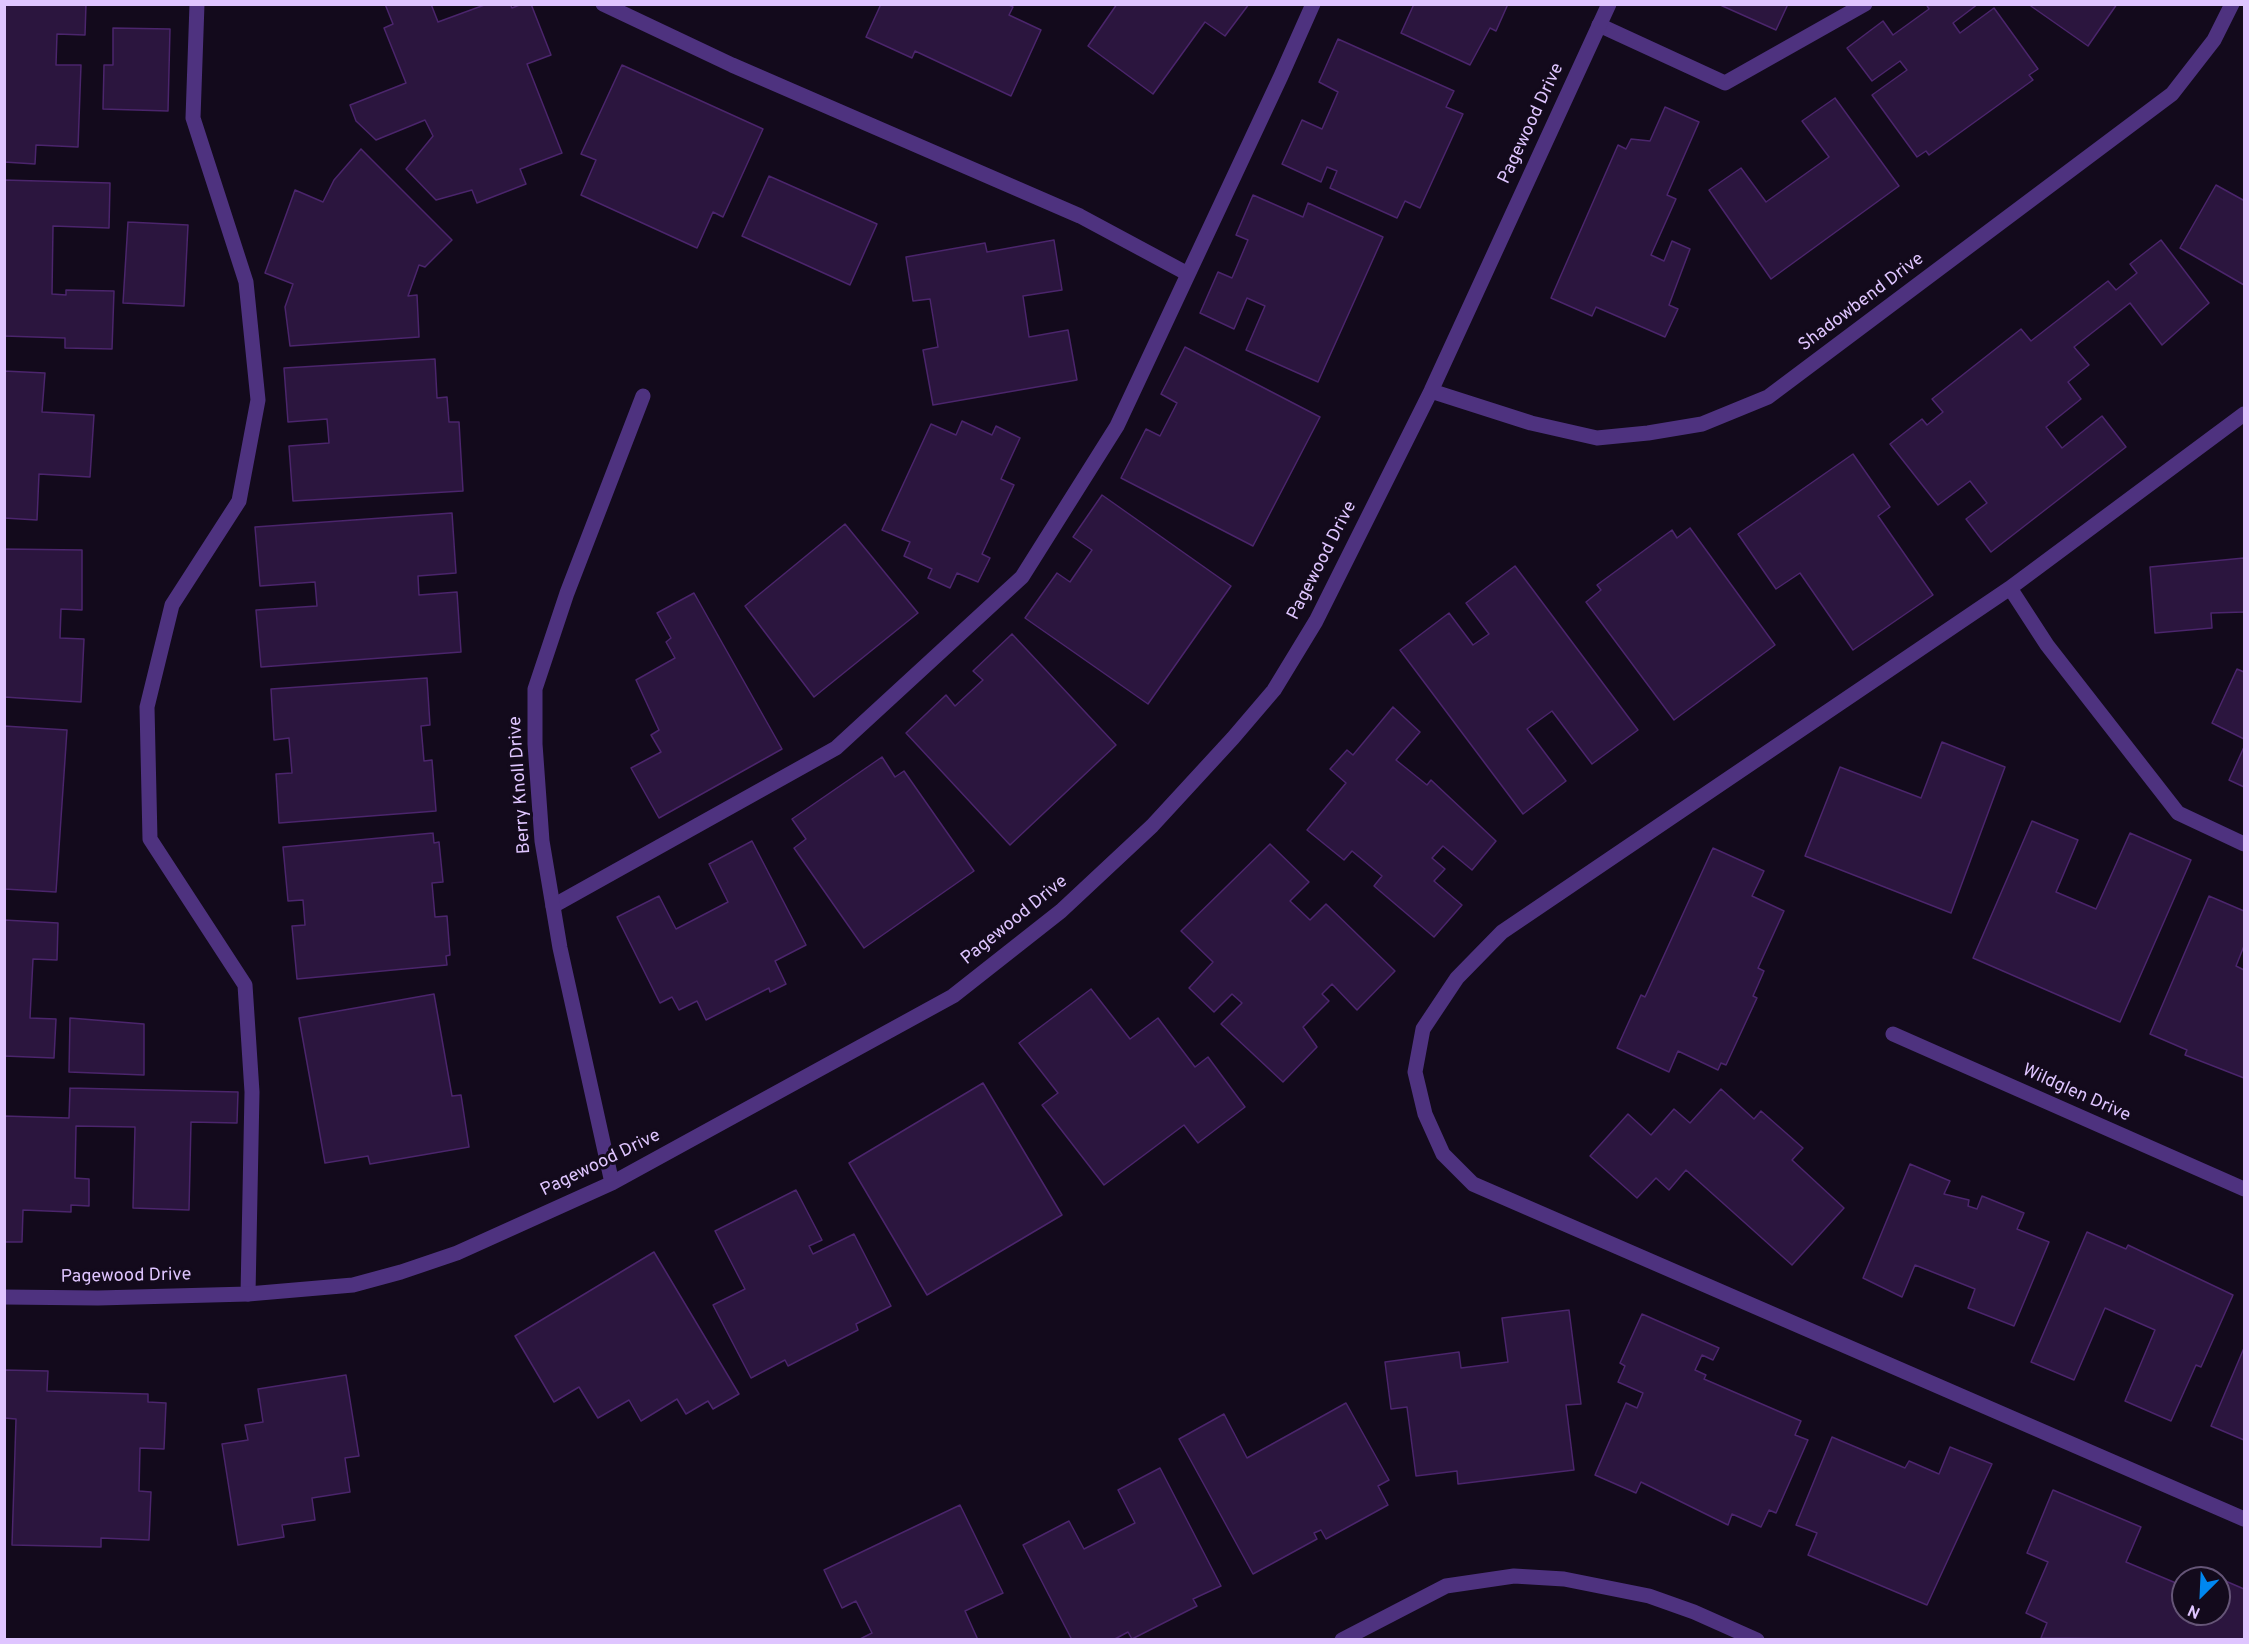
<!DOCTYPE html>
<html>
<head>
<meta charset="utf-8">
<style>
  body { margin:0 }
  #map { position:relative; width:2249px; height:1644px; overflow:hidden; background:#130a1c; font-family:Overpass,sans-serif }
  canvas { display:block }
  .frame { position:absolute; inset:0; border:6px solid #dfc5ff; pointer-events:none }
  .north { position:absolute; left:2171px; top:1566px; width:60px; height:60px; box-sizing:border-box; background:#130a1c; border:2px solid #655577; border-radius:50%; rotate:204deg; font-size:16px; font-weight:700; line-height:24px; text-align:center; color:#dfc5ff }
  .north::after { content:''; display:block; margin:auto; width:21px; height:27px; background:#0087f0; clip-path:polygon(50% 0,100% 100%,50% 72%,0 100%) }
</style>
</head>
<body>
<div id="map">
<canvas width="2249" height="1644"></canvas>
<div class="frame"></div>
<div class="north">N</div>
</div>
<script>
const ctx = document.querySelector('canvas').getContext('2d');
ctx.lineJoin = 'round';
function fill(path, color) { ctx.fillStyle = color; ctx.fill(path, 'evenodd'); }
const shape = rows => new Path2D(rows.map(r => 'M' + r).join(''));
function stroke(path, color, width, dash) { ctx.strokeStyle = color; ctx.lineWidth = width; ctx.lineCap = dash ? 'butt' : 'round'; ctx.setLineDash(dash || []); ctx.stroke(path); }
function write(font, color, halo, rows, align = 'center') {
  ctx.font = font + ' Overpass,sans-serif'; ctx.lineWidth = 6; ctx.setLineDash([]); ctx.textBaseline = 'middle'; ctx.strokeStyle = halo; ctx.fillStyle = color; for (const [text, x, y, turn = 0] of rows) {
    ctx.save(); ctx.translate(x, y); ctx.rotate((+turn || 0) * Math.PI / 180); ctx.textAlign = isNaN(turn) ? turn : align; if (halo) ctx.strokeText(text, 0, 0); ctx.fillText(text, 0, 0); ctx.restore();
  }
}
const building = shape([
  [4,4,86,4,85,35,57,34,56,65,81,65,78,147,36,145,35,164,4,162,4,4],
  [385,4,431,4,438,22,487,4,510,4,512,8,522,4,531,4,551,55,527,64,562,153,520,169,526,184,477,203,472,190,436,200,406,169,433,136,425,120,376,140,356,121,350,105,406,83,384,28,393,24,385,4],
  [881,4,1007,4,1013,7,1009,15,1041,30,1011,96,915,51,912,58,866,37,881,4],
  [1117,4,1249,4,1225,36,1205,22,1153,94,1088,46,1117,4],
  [1414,4,1508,4,1496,31,1490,28,1470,65,1401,33,1414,4],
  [1718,4,1788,4,1776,30,1718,4],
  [1926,4,1978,4,1953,23,1960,33,1994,8,2038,69,2029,75,2033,80,1929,155,1926,151,1917,157,1872,95,1907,70,1900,61,1872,81,1847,48,1883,21,1893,35,1929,9,1926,4],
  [2028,4,2117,4,2088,46,2028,4],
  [113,28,170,29,168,111,103,109,104,65,113,65,113,28],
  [1338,39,1454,91,1446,107,1463,114,1420,208,1405,201,1397,218,1330,188,1337,171,1327,167,1321,182,1282,164,1302,120,1322,129,1338,92,1319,82,1338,39],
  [622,65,763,129,723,217,713,212,697,248,581,195,596,160,581,154,622,65],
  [1835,98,1899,186,1771,279,1709,190,1741,168,1766,202,1829,157,1802,121,1835,98],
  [1665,107,1699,122,1667,195,1676,199,1651,255,1664,261,1672,241,1690,249,1669,305,1678,309,1665,337,1596,307,1592,316,1551,298,1618,145,1626,149,1631,139,1650,141,1665,107],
  [361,149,452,240,425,267,419,265,408,296,417,295,419,337,290,346,285,307,293,284,265,273,295,190,323,202,334,180,361,149],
  [769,176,877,224,850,285,742,236,769,176],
  [4,180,110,183,109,228,53,226,52,294,66,295,66,290,114,291,112,349,65,348,65,338,4,336,4,180],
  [2216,185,2243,200,2244,198,2244,285,2180,248,2216,185],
  [1253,195,1303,217,1308,203,1383,237,1318,382,1246,350,1265,306,1247,298,1234,329,1200,313,1218,272,1232,278,1248,240,1236,235,1253,195],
  [128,222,188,225,184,306,123,303,128,222],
  [1054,240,1062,290,1023,296,1029,337,1068,330,1077,380,933,405,923,350,938,347,930,299,913,301,906,257,985,243,987,252,1054,240],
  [2161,240,2209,303,2162,345,2130,303,2074,347,2089,365,2068,382,2081,399,2046,427,2062,448,2102,416,2126,447,1991,552,1966,519,1987,503,1970,481,1938,505,1890,444,1922,419,1927,425,1943,412,1932,399,2021,329,2031,341,2108,281,2116,290,2137,273,2130,264,2161,240],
  [1185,347,1320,417,1253,546,1121,478,1146,429,1160,436,1177,403,1161,394,1185,347],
  [435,359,437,398,447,397,449,422,459,422,463,491,293,501,289,446,329,443,327,419,288,422,284,368,435,359],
  [4,371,45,373,42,412,94,415,90,477,39,474,37,520,4,518,4,371],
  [962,421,992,435,996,426,1020,438,1001,479,1014,485,982,554,990,558,978,582,957,573,950,588,928,578,932,569,904,556,910,542,882,530,931,424,956,435,962,421],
  [1853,454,1890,507,1878,516,1933,595,1853,650,1800,573,1776,589,1738,534,1853,454],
  [1102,495,1231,586,1148,704,1025,618,1057,573,1070,582,1092,550,1073,537,1102,495],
  [452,513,456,573,418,576,419,595,457,592,461,652,261,667,256,610,317,606,315,582,260,586,255,527,452,513],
  [845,524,918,613,814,697,745,606,845,524],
  [1690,528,1775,645,1674,720,1586,602,1601,590,1597,585,1672,530,1677,538,1690,528],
  [4,549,82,550,82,610,61,609,60,638,84,639,81,702,4,697,4,549],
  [2244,558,2244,612,2211,613,2212,628,2155,633,2150,567,2244,558],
  [1515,566,1638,730,1592,764,1552,711,1527,729,1566,781,1523,814,1400,650,1449,613,1473,645,1489,634,1466,603,1515,566],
  [694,593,782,749,659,818,631,768,661,752,651,735,659,730,636,680,675,658,666,642,671,638,657,613,694,593],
  [1012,634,1116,745,1010,845,906,733,946,695,955,706,983,680,973,671,1012,634],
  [2237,669,2244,672,2244,739,2212,723,2237,669],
  [427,678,430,725,421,726,424,761,432,760,436,811,279,823,276,774,292,773,289,738,274,740,271,689,427,678],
  [1393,707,1420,732,1396,760,1427,785,1431,780,1496,841,1472,870,1443,846,1432,858,1445,869,1434,881,1462,905,1434,937,1374,886,1382,876,1352,851,1344,860,1307,830,1346,783,1330,769,1347,750,1353,755,1393,707],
  [4,726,67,730,56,892,4,889,4,726],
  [1942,742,2005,767,1951,913,1805,856,1840,767,1921,798,1942,742],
  [2244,747,2244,787,2229,780,2244,747],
  [882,757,895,777,904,771,974,871,864,948,794,848,806,839,792,819,882,757],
  [2032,821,2078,840,2056,892,2096,909,2130,833,2191,860,2120,1022,1973,958,2032,821],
  [433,833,434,843,439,842,443,882,432,883,435,917,447,916,450,955,446,956,447,965,297,979,292,926,305,925,303,900,288,901,283,847,433,833],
  [752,841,806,945,775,961,786,984,770,992,769,988,706,1020,697,1001,679,1010,672,997,660,1003,617,917,659,896,676,929,728,902,709,864,752,841],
  [1270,844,1309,882,1290,901,1310,920,1326,904,1395,971,1357,1010,1332,984,1322,994,1329,1001,1303,1027,1317,1047,1283,1082,1221,1024,1242,1003,1232,994,1214,1012,1189,988,1213,962,1181,931,1270,844],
  [1713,848,1764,871,1752,896,1784,911,1758,968,1764,971,1753,996,1757,998,1726,1065,1721,1063,1718,1070,1678,1051,1669,1072,1617,1048,1641,995,1645,997,1713,848],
  [2209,896,2244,911,2244,946,2236,966,2244,970,2244,1078,2185,1055,2187,1050,2150,1034,2209,896],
  [4,920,58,923,57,960,33,959,30,1018,56,1019,54,1058,4,1056,4,920],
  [1091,989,1130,1039,1158,1018,1195,1067,1208,1057,1245,1107,1198,1143,1184,1125,1104,1185,1042,1105,1058,1093,1019,1043,1091,989],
  [434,994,452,1096,461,1095,469,1147,370,1164,368,1156,325,1163,299,1018,434,994],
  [70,1018,144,1024,144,1075,69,1072,70,1018],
  [983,1083,1062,1215,927,1295,849,1163,983,1083],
  [70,1088,238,1092,237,1123,191,1122,189,1210,133,1208,135,1127,76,1126,75,1178,89,1179,89,1206,71,1205,71,1212,23,1210,22,1242,4,1242,4,1116,69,1118,70,1088],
  [1721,1089,1754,1119,1761,1111,1803,1148,1792,1160,1844,1208,1792,1265,1686,1170,1669,1190,1656,1178,1637,1198,1590,1156,1628,1114,1651,1135,1674,1109,1690,1123,1721,1089],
  [1910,1164,1950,1181,1944,1194,1969,1200,1968,1206,1977,1209,1982,1196,2024,1213,2017,1229,2049,1242,2014,1326,1968,1308,1975,1289,1915,1265,1902,1297,1863,1278,1910,1164],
  [796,1190,822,1240,809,1246,813,1254,854,1234,891,1306,856,1324,858,1330,788,1366,785,1360,751,1378,713,1305,745,1289,715,1231,796,1190],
  [2087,1232,2126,1249,2128,1245,2233,1295,2201,1367,2196,1365,2171,1421,2125,1401,2155,1330,2105,1308,2074,1380,2031,1362,2087,1232],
  [654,1252,739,1394,713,1409,708,1401,686,1414,677,1399,641,1421,629,1400,598,1418,579,1387,554,1402,515,1336,654,1252],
  [1569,1310,1581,1404,1566,1405,1574,1470,1458,1484,1457,1471,1416,1476,1407,1407,1391,1409,1385,1362,1459,1352,1461,1368,1508,1362,1502,1318,1569,1310],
  [1642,1314,1719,1348,1713,1360,1702,1355,1695,1370,1706,1375,1704,1379,1801,1421,1795,1435,1808,1440,1776,1513,1769,1510,1761,1527,1732,1514,1728,1525,1641,1482,1636,1493,1595,1475,1626,1403,1637,1408,1643,1393,1618,1382,1625,1366,1620,1363,1642,1314],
  [2244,1348,2244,1440,2211,1426,2244,1348],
  [4,1370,48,1371,47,1391,148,1394,148,1402,166,1403,164,1449,140,1448,139,1491,151,1492,149,1540,101,1538,101,1547,12,1545,16,1419,4,1418,4,1370],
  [346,1375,359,1456,345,1458,350,1492,312,1498,315,1520,282,1525,284,1537,238,1545,222,1444,248,1440,245,1425,263,1422,258,1389,346,1375],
  [1346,1403,1389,1480,1378,1486,1388,1505,1326,1539,1321,1530,1314,1533,1317,1539,1253,1574,1179,1439,1224,1414,1247,1458,1346,1403],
  [1832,1437,1905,1468,1909,1461,1939,1474,1950,1447,1992,1464,1927,1605,1808,1555,1817,1533,1796,1525,1832,1437],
  [1160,1468,1221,1586,1193,1599,1197,1606,1132,1639,1128,1632,1113,1640,1072,1640,1023,1545,1069,1521,1084,1549,1135,1523,1118,1490,1160,1468],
  [2053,1490,2141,1527,2126,1562,2183,1586,2183,1614,2219,1614,2219,1578,2196,1578,2200,1570,2244,1589,2244,1640,2041,1638,2047,1623,2026,1613,2048,1562,2027,1553,2053,1490],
  [960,1505,1003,1593,965,1611,978,1640,858,1640,872,1633,856,1601,842,1608,824,1570,960,1505]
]);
fill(building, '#2b153e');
stroke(building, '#4b256c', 1.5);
stroke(shape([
  [197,4,193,118,246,282,258,400,239,501,172,605,147,707,150,839,245,985,252,1092,248,1294],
  [603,4,732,65,1080,216,1188,274],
  [1599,25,1725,83,1865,4],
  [2244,414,2010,588,2047,645,2178,813,2244,844],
  [2010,588,1502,932,1457,978,1423,1029,1415,1072,1425,1114,1443,1154,1473,1184,2244,1519],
  [553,906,836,748,1022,577,1117,426,1281,76,1313,4]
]), '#4e327f', 15);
stroke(shape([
  [1431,391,1531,423,1597,438,1648,433,1702,424,1768,397,2172,94,2214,40,2232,4],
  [1893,1034,2244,1189],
  [612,1183,560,948,542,841,535,744,535,689,567,593,643,396],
  [4,1297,98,1298,248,1294,353,1285,401,1272,457,1253,612,1183,953,996,1061,911,1152,826,1233,738,1274,690,1316,621,1431,391,1609,4],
  [1342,1640,1446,1586,1514,1576,1564,1579,1649,1596,1694,1612,1757,1640]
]), '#4e327f', 15);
write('18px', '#dfc5ff', '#130a1c', [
  ["Pagewood Drive",1532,124,-65],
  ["Shadowbend Drive",1862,303,-37],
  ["Pagewood Drive",1323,561,-63],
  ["Berry Knoll Drive",521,785,-94],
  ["Pagewood Drive",1015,921,-39],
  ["Wildglen Drive",2076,1094,24],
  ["Pagewood Drive",601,1164,-26],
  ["Pagewood Drive",126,1277,-1]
]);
</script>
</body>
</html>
